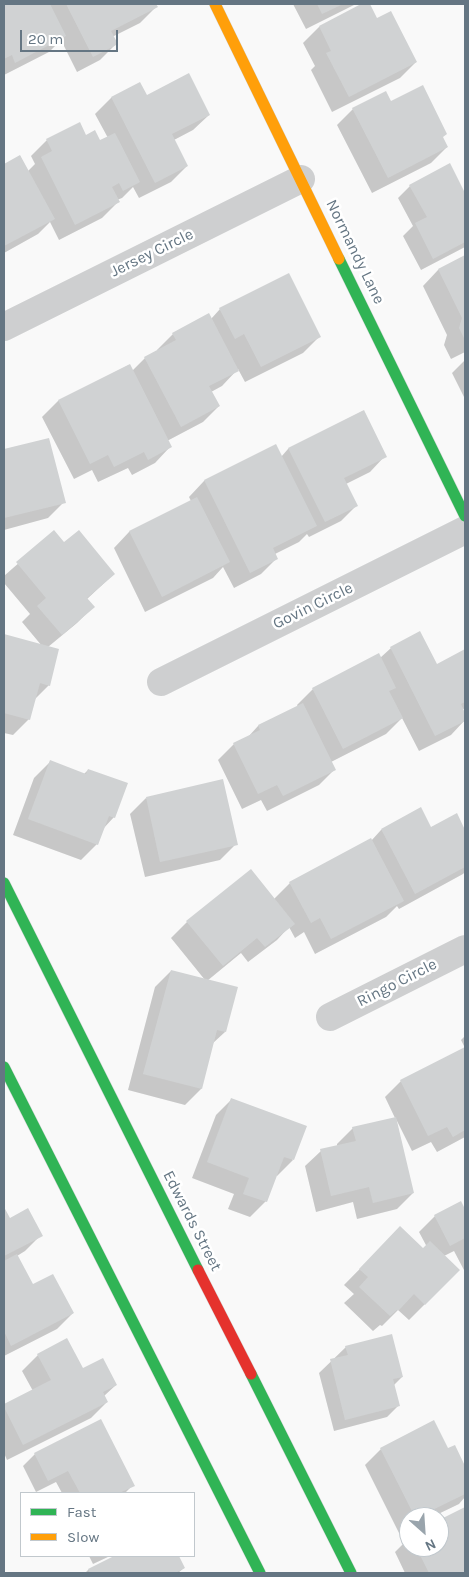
<!DOCTYPE html>
<html>
<head>
<meta charset="utf-8">
<style>
  body { margin:0 }
  #map { position:relative; width:469px; height:1577px; overflow:hidden; background:#f9f9f9; font-family:Karla,sans-serif }
  canvas { display:block }
  .frame { position:absolute; inset:0; border:5px solid #657683; pointer-events:none }
  .legend { position:absolute; left:20px; top:1492px; width:175px; height:65px; box-sizing:border-box; background:#fff; border:1px solid #c1c8cd; margin:0; padding:6px 9px; list-style:none; font-size:15px; color:#657683 }
  .legend li { display:flex; align-items:center; gap:10px; height:25px }
  .legend b { width:25px; border:1px solid #c1c8cd }
  .north { position:absolute; left:399px; top:1507px; width:50px; height:50px; box-sizing:border-box; background:#fff; border:1px solid #c1c8cd; border-radius:50%; rotate:154deg; font-size:14px; font-weight:700; line-height:20px; text-align:center; color:#657683 }
  .north::after { content:''; display:block; margin:auto; width:18px; height:22px; background:#99a4ac; clip-path:polygon(50% 0,100% 100%,50% 72%,0 100%) }
  .scale { position:absolute; left:20px; top:30px; width:98px; height:22px; box-sizing:border-box; border:2px solid #657683; border-top:0; padding-left:6px; font-size:15px; line-height:18px; white-space:nowrap; color:#657683; -webkit-text-stroke:4px #fff; paint-order:stroke }
</style>
</head>
<body>
<div id="map">
<canvas width="469" height="1577"></canvas>
<div class="frame"></div>
<ul class="legend">
<li><b style="height:6px;background:#30b455"></b>Fast</li>
<li><b style="height:6px;background:#ff9f0a"></b>Slow</li>
</ul>
<div class="north">N</div>
<div class="scale">20 m</div>
</div>
<script>
const ctx = document.querySelector('canvas').getContext('2d');
ctx.lineJoin = 'round';
function fill(path, color) { ctx.fillStyle = color; ctx.fill(path, 'evenodd'); }
const shape = rows => new Path2D(rows.map(r => 'M' + r).join(''));
function stroke(path, color, width, dash) { ctx.strokeStyle = color; ctx.lineWidth = width; ctx.lineCap = dash ? 'butt' : 'round'; ctx.setLineDash(dash || []); ctx.stroke(path); }
function write(font, color, halo, rows, align = 'center') {
  ctx.font = font + ' Karla,sans-serif'; ctx.lineWidth = 5; ctx.setLineDash([]); ctx.textBaseline = 'middle'; ctx.strokeStyle = halo; ctx.fillStyle = color; for (const [text, x, y, turn = 0] of rows) {
    ctx.save(); ctx.translate(x, y); ctx.rotate((+turn || 0) * Math.PI / 180); ctx.textAlign = isNaN(turn) ? turn : align; if (halo) ctx.strokeText(text, 0, 0); ctx.fillText(text, 0, 0); ctx.restore();
  }
}
fill(shape([
  [4,4,155,4,156,7,140,23,112,37,116,44,100,60,77,72,61,40,49,52,4,75],
  [293,4,356,4,306,29],
  [364,4,368,4,376,19,416,62,400,78,332,112,311,70,315,66,303,43,319,27],
  [139,84,146,97,209,115,193,130,174,140,187,166,171,182,139,198,133,187,122,198,117,200,118,202,102,218,59,240,50,222,38,234,4,253,4,165,20,156,28,171,35,164,31,156,47,140,86,136,100,142,108,138,95,114,111,98],
  [391,103,442,137,447,147,431,163,372,193,337,125,353,109],
  [449,165,465,195,465,247,421,270,403,236,413,226,398,198,410,186],
  [465,257,465,352,451,359,444,345,447,335,423,286,438,270],
  [220,309,319,337,303,353,245,382,238,369,222,386,211,392,219,406,203,422,167,441,170,447,155,463,132,475,128,468,98,482,92,470,74,479,42,417,58,401,129,365,132,371,145,358,158,351,157,350,173,334,211,319],
  [465,360,465,399,452,373],
  [363,411,385,456,370,472,346,484,357,505,341,521,309,537,307,534,299,542,275,554,277,558,261,574,234,588,223,567,213,578,145,612,114,548,129,532,191,501,189,497,204,481,276,445,281,457,288,449],
  [48,439,64,502,48,518,4,530,4,451],
  [54,532,64,544,114,574,87,599,93,607,77,623,48,647,49,685,34,700,29,719,13,735,4,733,4,636,42,646,22,622,30,614,4,583,4,576],
  [391,648,436,666,465,650,465,708,462,710,465,715,465,720,451,735,419,751,402,718,386,734,331,762,335,769,319,785,267,811,261,800,242,809,218,760,234,744,248,737,258,726,298,707,297,705,313,689,380,658],
  [50,762,84,774,88,770,114,817,103,829,97,844,81,860,13,835,34,778],
  [146,798,236,844,220,860,145,877,130,814],
  [456,815,465,833,465,872,463,874,399,909,397,906,386,917,315,954,304,932,295,938,289,927,277,940,248,962,241,953,207,981,225,1032,212,1044,201,1089,185,1105,128,1090,155,987,171,971,205,980,171,938,187,922,274,899,290,883,371,841,381,830,430,828],
  [465,1036,465,1137,437,1152,431,1142,412,1151,396,1119,413,1193,397,1209,357,1219,353,1202,316,1212,305,1166,321,1151,337,1146,337,1144,353,1128,395,1118,385,1097,401,1081,465,1048,461,1040],
  [232,1099,293,1160,277,1176,276,1175,266,1201,250,1217,228,1209,234,1194,192,1178,216,1115],
  [461,1203,465,1212,465,1272,454,1251,444,1256,425,1304,409,1320,398,1310,382,1326,380,1325,373,1331,344,1303,354,1294,344,1285,400,1228,423,1250,427,1247,419,1232,435,1216],
  [4,1210,9,1220,41,1235,25,1251,17,1256,33,1286,73,1313,57,1329,4,1356],
  [346,1347,402,1377,394,1385,399,1405,387,1417,334,1431,319,1373],
  [38,1355,82,1370,116,1385,104,1396,107,1402,91,1418,7,1460,4,1453,4,1405,33,1391,22,1371],
  [100,1421,133,1485,125,1493,62,1493,56,1482,36,1492,23,1466,35,1454],
  [454,1447,465,1469,465,1497,459,1504,432,1517,409,1517,409,1529,399,1533,365,1465,381,1449,448,1450],
  [465,1508,465,1573,405,1573,395,1552,409,1538,409,1547,439,1547,439,1522],
  [89,1556,110,1556,93,1564],
  [116,1556,178,1556,184,1568,178,1573,85,1573,88,1570]
]), '#0003');
fill(shape([
  [4,4,50,4,66,36,15,63,12,55,4,59],
  [66,4,156,4,158,7,111,31,118,44,93,57],
  [317,4,343,4,322,14],
  [361,4,370,4,377,18,391,11,417,62,349,97,326,53,331,51,319,26],
  [189,73,210,115,172,134,188,166,155,183,111,97,140,82,147,95],
  [423,85,447,134,443,137,448,147,388,178,352,108,386,91,391,101],
  [80,122,86,135,95,130,100,140,115,133,140,182,123,191,119,183,112,187,120,202,75,225,41,157,52,151,46,139],
  [20,155,55,219,4,246,4,164],
  [450,163,465,193,465,242,433,259,415,223,427,217,409,185],
  [465,255,465,340,459,328,462,318,438,269],
  [289,273,321,337,261,367,244,334,235,339,219,308],
  [209,313,239,371,209,386,220,406,181,427,144,357,176,340,172,333],
  [130,364,172,447,148,460,144,452,114,467,108,455,90,464,58,400],
  [364,410,387,457,344,478,358,506,325,522,288,448],
  [49,438,66,503,4,518,4,449],
  [276,444,317,526,273,548,278,559,250,573,204,480],
  [197,497,230,562,162,597,129,531],
  [54,530,64,542,79,530,115,574,87,598,95,607,62,635,37,606,46,598,16,562],
  [420,631,437,664,465,649,465,702,461,704,465,713,465,721,435,736,390,647],
  [4,634,59,649,50,686,40,683,30,720,4,713],
  [379,653,396,688,389,691,403,718,343,749,312,688],
  [303,703,336,770,283,796,277,785,258,794,233,743,260,730,258,725],
  [50,760,86,774,88,769,128,783,115,818,109,816,98,845,28,819],
  [223,779,238,845,160,862,146,797],
  [421,807,431,827,457,813,465,830,465,867,415,894,381,829],
  [371,838,404,901,331,939,320,918,311,923,289,882],
  [251,869,295,924,265,947,257,938,223,966,186,921],
  [171,970,238,987,226,1032,217,1030,202,1089,143,1074],
  [465,1047,465,1130,453,1137,447,1127,428,1136,400,1080],
  [231,1098,307,1126,294,1160,284,1157,267,1202,243,1194,249,1178,207,1162],
  [396,1117,414,1193,373,1203,369,1187,331,1196,320,1149,356,1141,352,1127],
  [461,1201,465,1209,465,1238,450,1246,434,1215],
  [4,1207,10,1218,28,1208,43,1236,4,1256],
  [400,1226,423,1248,430,1241,460,1270,425,1305,414,1294,399,1310,397,1310,390,1316,359,1287,368,1277,359,1269],
  [17,1254,33,1284,53,1274,74,1313,11,1346,4,1331,4,1261],
  [392,1334,403,1377,393,1379,400,1406,345,1420,330,1359,348,1355,345,1346],
  [67,1338,83,1368,103,1358,117,1385,103,1392,108,1402,23,1445,4,1407,4,1404,51,1380,37,1354],
  [101,1419,135,1486,119,1493,80,1493,68,1471,48,1481,34,1453],
  [434,1420,448,1448,455,1445,465,1466,465,1494,418,1517,415,1517,380,1448],
  [465,1507,465,1573,429,1573,416,1547,439,1547,439,1520],
  [114,1556,179,1556,185,1568,175,1573,90,1573,88,1569]
]), '#d0d2d3');
const fast = shape([
  [339,259,465,516],
  [4,883,198,1270],
  [4,1067,260,1573],
  [251,1374,351,1573]
]);
const slow = shape([
  [215,4,339,259]
]);
const jam = shape([
  [198,1270,251,1374]
]);
stroke(fast, '#d5d6d7', 12);
stroke(slow, '#d5d6d7', 12);
stroke(jam, '#d5d6d7', 12);
stroke(shape([
  [4,327,301,179],
  [161,682,465,530],
  [330,1017,465,949]
]), '#cecfd0', 28);
stroke(fast, '#30b455', 11);
stroke(slow, '#ff9f0a', 11);
stroke(jam, '#e5322d', 11);
write('16px', '#657683', '#fff', [
  ["Normandy Lane",355,252,64],
  ["Jersey Circle",152,253,-26],
  ["Govin Circle",313,606,-26],
  ["Ringo Circle",397,983,-27],
  ["Edwards Street",192,1221,63]
]);
</script>
</body>
</html>
